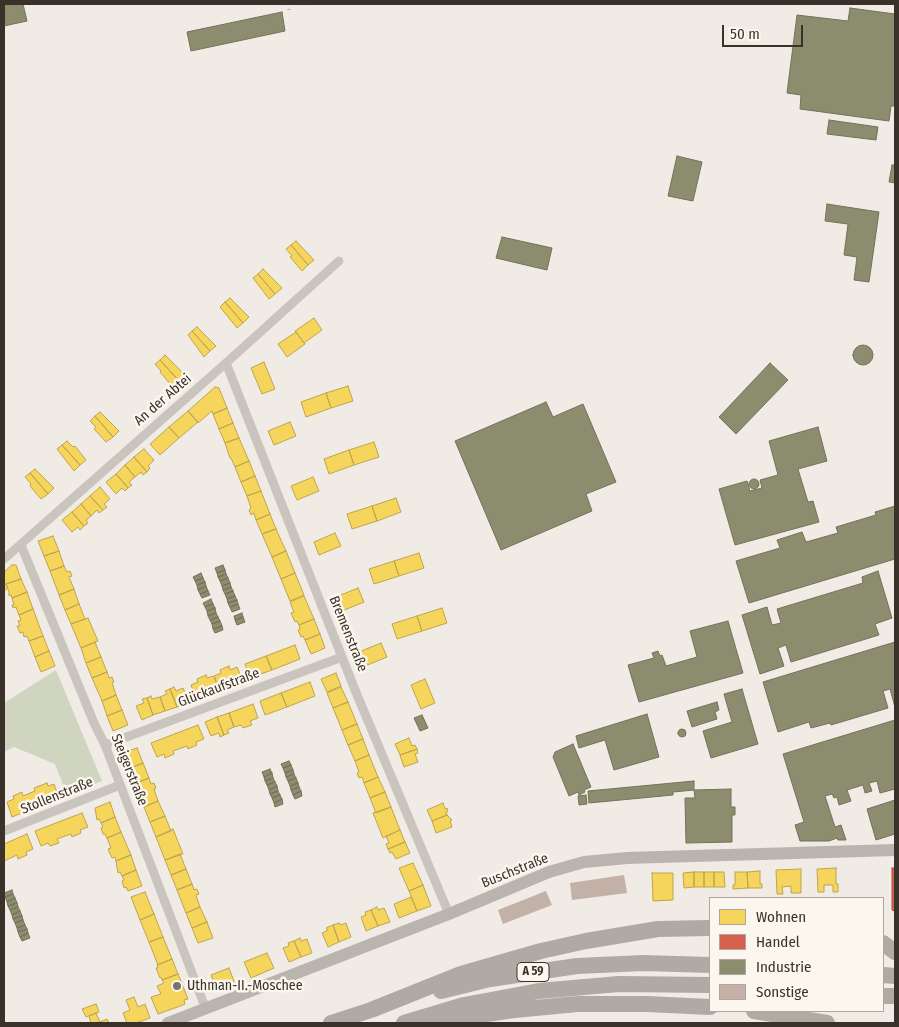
<!DOCTYPE html>
<html>
<head>
<meta charset="utf-8">
<style>
  body { margin:0 }
  #map { position:relative; width:899px; height:1027px; overflow:hidden; background:#f0ebe5; font-family:"Fira Sans Condensed",sans-serif }
  canvas { display:block }
  .frame { position:absolute; inset:0; border:5px solid #3b312b; pointer-events:none }
  .legend { position:absolute; left:709px; top:897px; width:175px; height:115px; box-sizing:border-box; background:#fbf6ee; border:1px solid #aea7a0; margin:0; padding:6px 9px; list-style:none; font-size:15px; color:#3b312b }
  .legend li { display:flex; align-items:center; gap:10px; height:25px }
  .legend b { width:25px; border:1px solid #aea7a0 }
  .scale { position:absolute; left:722px; top:25px; width:81px; height:22px; box-sizing:border-box; border:2px solid #3b312b; border-top:0; padding-left:6px; font-size:15px; line-height:18px; white-space:nowrap; color:#3b312b; -webkit-text-stroke:4px #fbf6ee; paint-order:stroke }
</style>
</head>
<body>
<div id="map">
<canvas width="899" height="1027"></canvas>
<div class="frame"></div>
<ul class="legend">
<li><b style="height:14px;background:#f6d55c"></b>Wohnen</li>
<li><b style="height:14px;background:#d6604d"></b>Handel</li>
<li><b style="height:14px;background:#8c8c6e"></b>Industrie</li>
<li><b style="height:14px;background:#c3b1a7"></b>Sonstige</li>
</ul>
<div class="scale">50 m</div>
</div>
<script>
const ctx = document.querySelector('canvas').getContext('2d');
ctx.lineJoin = 'round';
function fill(path, color) { ctx.fillStyle = color; ctx.fill(path, 'evenodd'); }
const shape = rows => new Path2D(rows.map(r => 'M' + r).join(''));
function stroke(path, color, width, dash) { ctx.strokeStyle = color; ctx.lineWidth = width; ctx.lineCap = dash ? 'butt' : 'round'; ctx.setLineDash(dash || []); ctx.stroke(path); }
function write(font, color, halo, rows, align = 'center') {
  ctx.font = font + ' "Fira Sans Condensed",sans-serif'; ctx.lineWidth = 5; ctx.setLineDash([]); ctx.textBaseline = 'middle'; ctx.strokeStyle = halo; ctx.fillStyle = color; for (const [text, x, y, turn = 0] of rows) {
    ctx.save(); ctx.translate(x, y); ctx.rotate((+turn || 0) * Math.PI / 180); ctx.textAlign = isNaN(turn) ? turn : align; if (halo) ctx.strokeText(text, 0, 0); ctx.fillText(text, 0, 0); ctx.restore();
  }
}
fill(shape([
  [56,670,102,781,67,795,55,764,14,747,4,752,4,703]
]), '#d0d5bf');
const homes = shape([
  [296,241,314,260,308,265,291,245,296,241],
  [291,245,308,265,302,271,290,257,292,256,286,249,291,245],
  [263,269,282,288,275,294,258,274,263,269],
  [258,274,275,294,269,299,253,278,258,274],
  [230,298,249,317,243,323,225,302,230,298],
  [225,302,243,323,237,328,220,307,225,302],
  [314,318,322,330,304,343,295,331,314,318],
  [197,327,216,346,210,351,192,331,197,327],
  [192,331,210,351,204,357,188,335,192,331],
  [296,332,305,344,287,357,278,344,296,332],
  [165,355,184,374,178,380,160,360,165,355],
  [160,360,178,380,171,385,160,372,161,371,155,364,160,360],
  [264,362,275,389,262,394,251,368,264,362],
  [348,386,353,401,331,408,326,393,348,386],
  [215,387,219,388,227,408,213,414,212,411,198,423,188,411,215,387],
  [326,393,331,408,306,417,301,402,326,393],
  [227,408,233,423,219,429,213,414,227,408],
  [188,411,198,422,179,438,169,427,188,411],
  [100,412,119,431,113,437,95,416,100,412],
  [95,416,113,437,106,442,94,429,96,427,90,421,95,416],
  [290,422,296,436,274,445,268,431,290,422],
  [233,423,239,438,225,443,219,429,233,423],
  [169,427,179,438,160,455,150,444,169,427],
  [239,438,249,461,235,467,231,458,230,458,225,443,239,438],
  [67,441,73,447,75,446,86,460,80,465,62,445,67,441],
  [374,442,379,457,354,465,349,450,374,442],
  [62,445,80,465,74,471,57,449,62,445],
  [144,449,154,460,148,466,150,468,147,472,134,457,144,449],
  [349,450,354,465,329,474,324,459,349,450],
  [134,457,147,472,143,475,141,472,135,477,125,465,134,457],
  [249,461,255,476,241,482,235,467,249,461],
  [125,465,135,477,129,482,132,485,128,488,116,474,125,465],
  [35,469,54,488,48,494,30,473,35,469],
  [30,473,48,494,41,499,30,486,31,484,25,477,30,473],
  [116,474,128,488,125,491,122,488,116,494,106,482,116,474],
  [255,476,261,491,247,496,241,482,255,476],
  [313,477,319,491,297,500,291,486,313,477],
  [100,487,110,499,104,504,107,507,103,510,90,496,100,487],
  [261,491,270,514,256,520,254,513,251,515,249,510,251,508,247,496,261,491],
  [90,496,103,510,99,513,97,510,91,516,81,504,90,496],
  [396,498,401,512,377,521,372,506,396,498],
  [81,504,91,516,86,520,88,523,84,526,72,512,81,504],
  [372,506,377,521,352,529,347,514,372,506],
  [72,512,84,526,80,530,78,527,72,532,62,520,72,512],
  [270,514,276,529,262,534,256,520,270,514],
  [276,529,286,551,272,557,262,534,276,529],
  [335,533,341,546,319,555,314,542,335,533],
  [53,536,59,551,44,556,38,541,53,536],
  [59,551,64,566,50,571,44,556,59,551],
  [286,551,295,573,281,579,272,557,286,551],
  [419,553,424,568,399,576,394,561,419,553],
  [394,561,399,576,374,584,369,569,394,561],
  [12,565,16,565,21,579,6,584,8,588,4,591,4,572,12,565],
  [64,566,67,572,70,571,72,576,69,577,74,589,59,595,50,571,64,566],
  [295,573,304,595,290,601,281,579,295,573],
  [21,579,27,592,12,598,11,595,9,596,9,592,6,584,21,579],
  [358,588,364,602,342,611,336,597,358,588],
  [74,589,79,604,65,610,59,595,74,589],
  [27,592,33,609,19,615,16,607,13,608,12,605,14,605,12,598,27,592],
  [304,596,314,619,299,625,297,621,295,622,291,613,294,612,290,602,304,596],
  [79,604,85,619,71,624,65,610,79,604],
  [442,608,447,623,422,631,417,616,442,608],
  [33,609,43,636,29,641,27,636,24,637,23,632,20,633,17,626,20,626,18,621,21,620,19,615,33,609],
  [417,616,422,631,397,639,392,624,417,616],
  [88,618,98,641,81,648,71,624,88,618],
  [314,619,320,634,305,640,303,636,301,637,298,630,300,629,299,625,314,619],
  [320,634,325,648,311,654,305,640,320,634],
  [43,636,49,651,35,657,29,641,43,636],
  [95,642,101,657,86,663,81,648,95,642],
  [381,643,387,657,365,666,359,652,381,643],
  [295,645,300,659,272,670,266,656,295,645],
  [49,651,55,666,41,672,35,657,49,651],
  [266,656,272,670,250,678,245,664,266,656],
  [101,657,107,672,92,678,86,663,101,657],
  [229,666,230,670,237,667,243,681,219,690,214,676,221,673,220,670,229,666],
  [107,672,109,678,112,677,114,682,112,683,116,695,102,701,92,678,107,672],
  [336,673,341,686,327,692,321,679,336,673],
  [206,675,207,678,214,676,219,690,196,699,191,685,198,682,197,679,206,675],
  [425,679,435,703,421,709,411,685,425,679],
  [310,682,315,696,287,707,281,693,310,682],
  [174,687,176,691,183,688,189,702,177,707,170,689,174,687],
  [341,687,348,702,333,708,327,693,341,687],
  [170,689,177,707,165,711,160,697,167,694,165,691,170,689],
  [281,693,287,707,265,715,260,701,281,693],
  [116,695,122,710,107,716,102,701,116,695],
  [151,696,152,699,160,697,165,711,153,715,147,698,151,696],
  [147,698,153,715,142,720,136,706,144,703,142,699,147,698],
  [348,702,357,724,342,730,333,708,348,702],
  [253,704,258,718,250,721,252,725,243,728,241,725,234,727,229,713,253,704],
  [122,710,128,725,113,731,107,716,122,710],
  [229,713,234,727,227,730,229,733,224,735,217,717,229,713],
  [217,717,224,735,220,737,219,733,211,736,205,722,217,717],
  [357,724,363,739,348,745,342,730,357,724],
  [198,725,204,739,196,742,197,745,188,749,187,746,173,751,174,754,165,758,164,754,157,757,151,743,198,725],
  [409,738,412,746,415,745,417,749,400,755,395,744,409,738],
  [363,739,369,755,355,761,348,745,363,739],
  [137,748,143,763,128,769,122,753,137,748],
  [417,749,418,753,415,754,418,762,404,767,400,755,417,749],
  [369,755,378,777,364,783,362,777,359,778,357,773,359,772,355,761,369,755],
  [143,763,149,778,134,784,128,769,143,763],
  [378,777,385,792,370,798,364,783,378,777],
  [149,778,151,784,154,783,156,788,154,789,158,801,144,807,134,784,149,778],
  [47,783,48,786,54,784,59,798,12,817,7,802,14,799,13,796,22,792,23,796,35,791,34,788,47,783],
  [385,792,391,807,376,813,370,798,385,792],
  [158,801,165,816,150,822,144,807,158,801],
  [110,802,115,817,101,823,99,819,97,820,95,808,110,802],
  [443,803,445,809,447,808,448,811,446,812,447,815,432,821,427,810,443,803],
  [391,807,400,830,383,838,373,813,391,807],
  [82,813,88,827,80,830,81,833,72,837,71,834,57,839,59,843,50,846,48,843,41,846,35,831,82,813],
  [447,815,452,820,450,821,452,827,436,833,432,821,447,815],
  [165,816,171,831,156,837,150,822,165,816],
  [115,817,121,832,107,838,105,834,103,834,101,828,103,827,101,823,115,817],
  [173,829,183,854,165,860,156,837,173,829],
  [400,830,405,842,388,849,386,844,389,843,386,836,400,830],
  [121,832,131,855,116,861,115,857,112,858,108,849,111,848,107,838,121,832],
  [27,834,33,849,26,852,27,855,18,859,17,855,4,861,4,844,27,834],
  [405,842,410,853,396,859,392,852,390,853,388,849,405,842],
  [180,854,186,869,171,875,165,860,180,854],
  [131,855,136,870,122,876,120,872,118,873,116,861,131,855],
  [413,863,423,885,409,891,399,868,413,863],
  [836,868,836,884,838,884,838,892,833,892,833,885,824,885,824,892,818,892,817,869,836,868],
  [186,869,192,884,177,890,171,875,186,869],
  [801,869,801,893,791,893,791,886,782,887,783,894,777,894,776,870,801,869],
  [136,870,142,886,128,891,126,887,124,888,122,881,124,880,122,876,136,870],
  [760,871,760,884,762,884,762,888,748,888,747,872,760,871],
  [694,872,704,872,704,887,694,887,694,872],
  [694,872,694,887,684,888,683,873,694,872],
  [704,872,714,872,714,887,704,887,704,872],
  [714,872,724,872,725,887,714,887,714,872],
  [735,872,747,872,748,888,733,889,733,885,735,885,735,872],
  [652,873,673,873,673,900,653,901,652,873],
  [192,884,194,890,197,889,199,894,196,895,200,907,186,913,177,890,192,884],
  [423,885,431,906,417,911,409,891,423,885],
  [145,892,154,914,140,920,131,897,145,892],
  [411,897,417,911,399,918,394,904,411,897],
  [200,907,207,922,192,928,186,913,200,907],
  [377,907,378,910,384,908,390,922,378,926,371,910,377,907],
  [371,910,378,926,366,931,361,917,366,915,365,912,371,910],
  [154,914,163,937,149,942,140,920,154,914],
  [207,922,213,938,198,943,192,928,207,922],
  [339,923,340,925,346,923,351,937,339,942,333,925,339,923],
  [333,925,339,942,328,947,322,933,328,930,326,928,333,925],
  [163,937,172,959,158,965,149,942,163,937],
  [300,938,301,941,307,939,312,953,301,957,294,941,300,938],
  [294,941,301,957,289,962,283,948,289,946,288,943,294,941],
  [267,953,274,968,251,978,244,962,267,953],
  [172,959,178,974,162,980,161,977,160,978,156,968,158,968,157,965,172,959],
  [229,968,235,984,217,991,211,975,229,968],
  [178,974,188,999,184,1000,185,1004,183,1005,158,1014,151,997,161,994,157,986,164,983,162,980,178,974],
  [134,997,138,1007,145,1004,150,1018,136,1023,127,1023,123,1013,130,1010,126,1000,134,997],
  [96,1004,99,1012,86,1017,82,1009,96,1004],
  [96,1013,100,1022,107,1019,109,1023,91,1023,89,1016,96,1013]
]);
fill(homes, '#f6d55c');
stroke(homes, '#bea44d', 1);
const shops = shape([
  [892,868,895,868,895,911,892,910,892,868]
]);
fill(shops, '#d6604d');
stroke(shops, '#a85243', 1);
const industry = shape([
  [4,4,23,4,27,21,4,26,4,4],
  [850,8,895,14,895,106,891,106,889,121,800,109,801,95,787,93,797,15,848,21,850,8],
  [282,12,285,31,191,51,187,32,282,12],
  [829,120,878,127,876,140,827,134,829,120],
  [677,156,702,162,693,201,668,196,677,156],
  [892,165,895,165,895,183,889,182,892,165],
  [827,204,879,212,869,282,854,280,857,257,844,255,848,224,825,221,827,204],
  [502,237,552,248,547,270,496,258,502,237],
  '853 355a10 10 0 1 1 20 0a10 10 0 1 1-20 0Z',
  [770,363,788,380,736,434,719,417,770,363],
  [546,402,553,417,583,404,616,482,586,494,592,511,501,550,455,441,546,402],
  [818,427,827,461,798,469,808,502,813,501,819,522,735,545,719,489,747,481,750,491,762,488,760,480,778,475,769,441,818,427],
  '749 484a5 5 0 1 1 10 0a5 5 0 1 1-10 0Z',
  [895,506,895,559,749,603,736,561,780,548,777,540,802,532,806,542,838,533,836,527,876,515,875,512,895,506],
  [223,565,225,570,217,573,215,568,223,565],
  [225,570,226,574,218,577,217,573,225,570],
  [878,571,892,618,875,624,879,635,791,662,786,645,778,648,784,666,760,674,742,615,767,607,772,625,781,623,777,609,863,583,862,577,878,571],
  [201,573,203,578,195,581,193,577,201,573],
  [226,574,228,578,220,581,218,577,226,574],
  [203,578,205,582,197,585,195,581,203,578],
  [228,578,230,583,222,586,220,581,228,578],
  [205,582,206,586,198,590,197,585,205,582],
  [230,583,231,587,223,590,222,586,230,583],
  [206,586,208,591,200,594,198,590,206,586],
  [231,587,233,591,225,594,223,590,231,587],
  [208,591,210,595,202,598,200,594,208,591],
  [233,591,235,596,227,599,225,594,233,591],
  [235,596,237,600,228,603,227,599,235,596],
  [211,599,213,604,205,607,203,603,211,599],
  [237,600,238,604,230,607,228,603,237,600],
  [213,604,215,608,207,611,205,607,213,604],
  [238,604,240,609,232,612,230,607,238,604],
  [215,608,216,613,208,616,207,611,215,608],
  [216,613,218,617,210,620,208,616,216,613],
  [242,613,243,617,235,620,234,616,242,613],
  [218,617,220,621,212,624,210,620,218,617],
  [243,617,245,622,237,625,235,620,243,617],
  [220,621,222,626,213,629,212,624,220,621],
  [728,621,743,673,639,702,628,665,654,658,652,653,658,651,660,656,662,655,666,666,697,657,690,631,728,621],
  [222,626,223,630,215,633,213,629,222,626],
  [895,642,895,707,890,689,883,691,888,708,831,725,830,723,811,728,809,722,778,732,763,682,895,642],
  [742,689,758,744,711,758,703,731,732,722,724,694,742,689],
  [717,702,719,710,715,712,717,719,692,727,687,711,717,702],
  [647,714,659,757,614,770,605,740,579,748,576,736,647,714],
  [422,715,428,728,420,731,414,718,422,715],
  [895,720,895,789,880,793,877,781,869,783,872,791,865,793,863,785,847,790,851,801,839,805,837,797,834,798,832,794,825,796,835,827,841,825,846,840,838,840,837,838,829,841,800,841,795,825,804,822,783,754,895,720],
  '678 733a4 4 0 1 1 8 0a4 4 0 1 1-8 0Z',
  [573,744,591,787,584,790,585,792,579,795,578,792,569,796,553,757,555,752,573,744],
  [289,761,291,765,283,768,281,764,289,761],
  [291,765,293,770,285,773,283,768,291,765],
  [270,769,272,773,264,777,262,772,270,769],
  [293,770,294,774,286,777,285,773,293,770],
  [272,773,273,778,265,781,264,777,272,773],
  [294,774,296,778,288,781,286,777,294,774],
  [273,778,275,782,267,785,265,781,273,778],
  [296,778,298,783,290,786,288,781,296,778],
  [694,781,694,790,673,792,673,795,589,803,588,791,694,781],
  [275,782,277,786,269,790,267,785,275,782],
  [298,783,299,787,291,790,290,786,298,783],
  [277,786,278,791,270,794,269,790,277,786],
  [299,787,301,791,293,795,291,790,299,787],
  [731,789,731,807,735,807,735,815,732,815,732,842,686,843,685,798,695,798,694,790,731,789],
  [278,791,280,795,272,798,270,794,278,791],
  [301,791,302,796,295,799,293,795,301,791],
  [280,795,282,799,274,803,272,798,280,795],
  [586,795,587,804,579,805,578,796,586,795],
  [282,799,283,804,275,807,274,803,282,799],
  [895,800,895,834,876,840,867,809,895,800],
  [12,890,13,894,5,897,4,893,12,890],
  [13,894,15,898,7,902,5,897,13,894],
  [15,898,17,903,8,906,7,902,15,898],
  [17,903,18,907,10,910,8,906,17,903],
  [18,907,20,911,12,915,10,910,18,907],
  [20,911,22,916,13,919,12,915,20,911],
  [22,916,23,920,15,923,13,919,22,916],
  [23,920,25,925,17,928,15,923,23,920],
  [25,925,27,929,18,932,17,928,25,925],
  [27,929,28,933,20,937,18,932,27,929],
  [28,933,30,938,22,941,20,937,28,933]
]);
fill(industry, '#8c8c6e');
stroke(industry, '#74715a', 1);
fill(shape([
  [624,875,627,893,572,900,570,883],
  [546,891,552,905,503,924,498,910]
]), '#c3b1a7');
stroke(shape([
  [226,363,355,690,449,914],
  [21,545,94,723,105,745,205,1007],
  [4,559,226,363,339,261],
  [105,745,342,657],
  [4,831,120,785]
]), '#c9c4bd', 9);
stroke(shape([
  [168,1023,449,914,549,872,584,862,627,858,895,850]
]), '#b9b4ae', 12);
stroke(shape([
  [883,943,895,952],
  [883,975,895,976],
  [441,991,490,979,577,966,644,963,710,965],
  [883,996,895,996],
  [754,1011,827,1023],
  [439,1021,514,1010,578,1004,647,1004,710,1007],
  [331,1023,371,1010,461,974,541,951,586,941,658,929,710,928],
  [404,1023,464,1005,539,991,619,984,710,985]
]), '#afaaa4', 16);
stroke(shape([
  [288,4,289,10],
  [304,4,305,7]
]), '#b1aca7', 3, [1, 4]);
for (const [x, y, r, color] of [
  [177,986,5,"#7a726c"]
]) { const dot = new Path2D(); dot.arc(x, y, r, 0, 2 * Math.PI); ctx.fillStyle = color; ctx.fill(dot); stroke(dot, '#fbf6ee', 2); }
for (const [x, y, w] of [
  [533,972,32]
]) { const box = new Path2D(); box.roundRect(x - w / 2, y - 9.5, w, 19, 4); ctx.fillStyle = '#fbf6ee'; ctx.fill(box); stroke(box, '#3b312b', 1); }
write('bold 12px', '#3b312b', null, [
  ["A 59",533,972]
]);
write('14px', '#3b312b', '#fbf6ee', [
  ["An der Abtei",163,400,-41],
  ["Bremenstraße",348,634,68],
  ["Glückaufstraße",219,688,-21],
  ["Steigerstraße",129,770,68],
  ["Stollenstraße",57,796,-22],
  ["Buschstraße",515,871,-22]
]);
write('14px', '#3b312b', '#fbf6ee', [
  ["Uthman-II.-Moschee",187,986]
], 'left');
</script>
</body>
</html>
